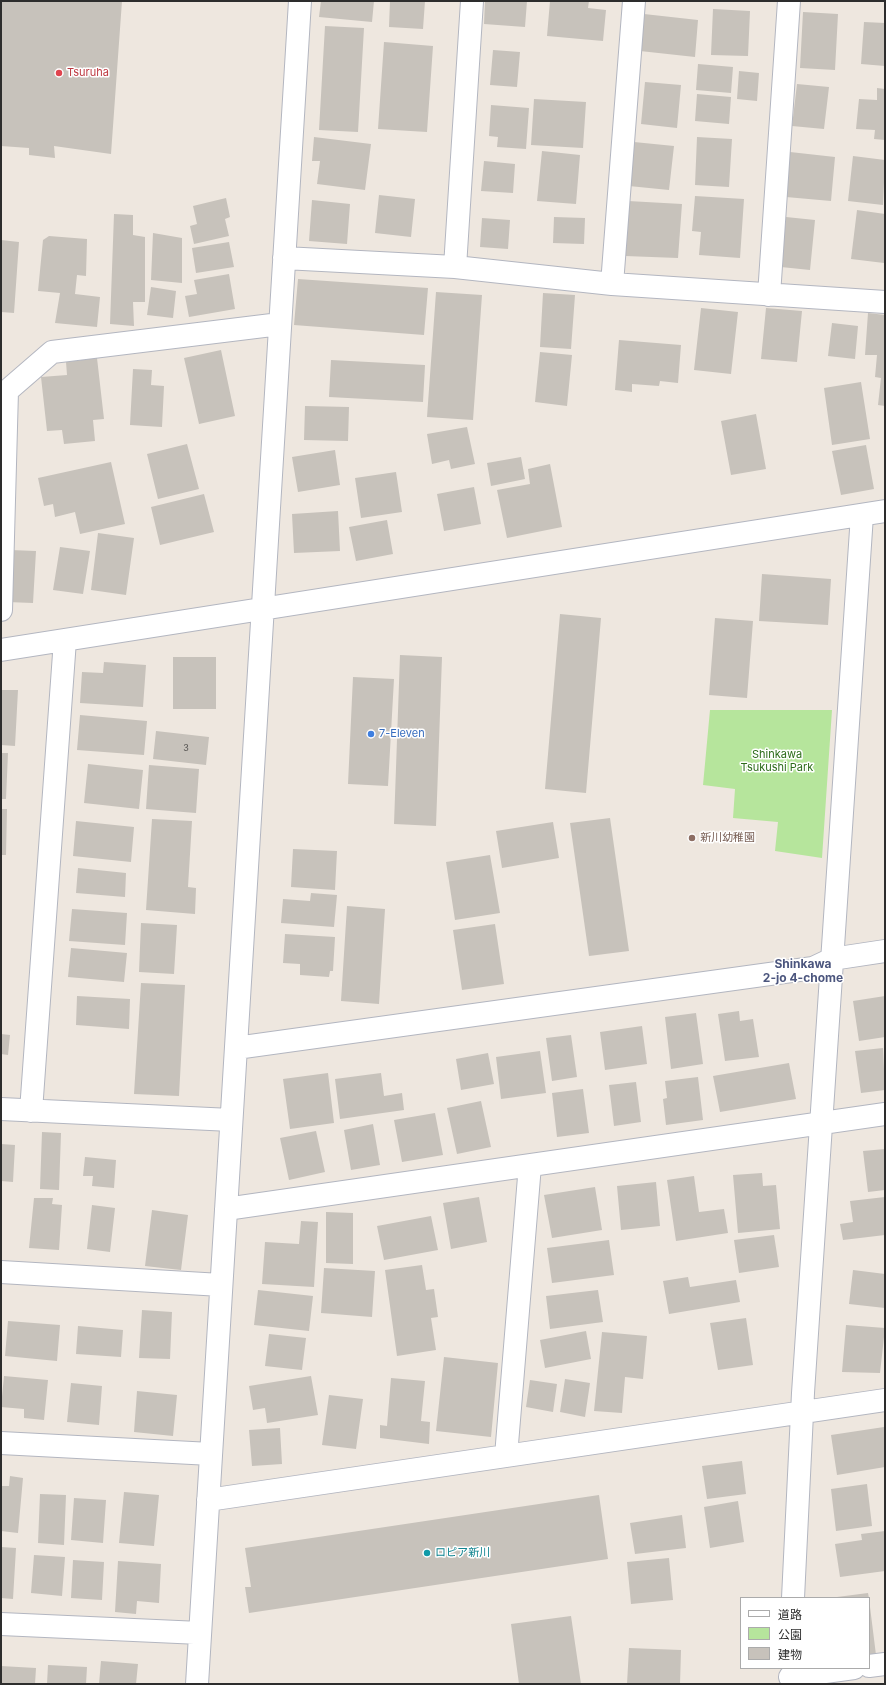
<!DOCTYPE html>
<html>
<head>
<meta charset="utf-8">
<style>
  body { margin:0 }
  #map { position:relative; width:886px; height:1685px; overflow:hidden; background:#eee7df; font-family:Inter,"Noto Sans JP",sans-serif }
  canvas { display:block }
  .frame { position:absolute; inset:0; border:2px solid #2d2d2d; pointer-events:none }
  .legend { position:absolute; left:740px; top:1597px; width:130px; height:72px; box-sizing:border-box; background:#fff; border:1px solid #ababab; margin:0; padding:5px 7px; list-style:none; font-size:12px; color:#2d2d2d }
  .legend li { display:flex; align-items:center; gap:8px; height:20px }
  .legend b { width:20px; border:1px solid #ababab }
</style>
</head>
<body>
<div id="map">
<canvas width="886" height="1685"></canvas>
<div class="frame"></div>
<ul class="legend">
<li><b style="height:5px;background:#fff"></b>道路</li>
<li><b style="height:11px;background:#b6e59c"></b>公園</li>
<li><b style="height:11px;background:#c7c2bb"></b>建物</li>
</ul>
</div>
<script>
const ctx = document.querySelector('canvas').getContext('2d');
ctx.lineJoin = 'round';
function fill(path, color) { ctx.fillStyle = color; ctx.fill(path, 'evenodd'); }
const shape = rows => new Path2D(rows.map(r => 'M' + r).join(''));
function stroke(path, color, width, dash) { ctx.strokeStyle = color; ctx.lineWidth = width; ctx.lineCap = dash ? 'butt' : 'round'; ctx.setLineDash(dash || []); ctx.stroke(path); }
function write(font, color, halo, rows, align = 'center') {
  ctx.font = font + ' Inter,"Noto Sans JP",sans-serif'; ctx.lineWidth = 3; ctx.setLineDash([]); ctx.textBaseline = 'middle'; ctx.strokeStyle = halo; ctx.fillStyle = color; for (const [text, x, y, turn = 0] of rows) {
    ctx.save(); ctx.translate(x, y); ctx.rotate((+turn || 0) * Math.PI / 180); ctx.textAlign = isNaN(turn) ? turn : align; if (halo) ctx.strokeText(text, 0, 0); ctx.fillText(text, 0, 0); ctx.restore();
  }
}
fill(shape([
  [710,710,832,710,822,858,775,851,778,822,733,818,735,789,703,785]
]), '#b6e59c');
fill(shape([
  [1,1,122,1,111,154,54,146,55,158,29,155,29,148,1,146],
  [321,1,374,1,372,22,319,17],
  [390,1,425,1,423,29,389,27],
  [485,1,527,1,525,27,484,24],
  [550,1,589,1,588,8,606,10,603,41,547,36],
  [713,9,750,11,748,56,711,55],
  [803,12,838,14,835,70,800,68],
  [644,14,698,20,695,57,640,51],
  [864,22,885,23,885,66,861,64],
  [325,26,364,28,358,132,319,130],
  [384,42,433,46,427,132,378,129],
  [493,50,520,52,517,87,490,85],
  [698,64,733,67,731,93,696,90],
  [739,71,759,73,757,101,737,99],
  [645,82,681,85,677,128,641,124],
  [797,84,829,87,824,129,792,126],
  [877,88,885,89,885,140,874,139,875,130,856,129,859,99,877,100],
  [697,94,731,97,729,124,695,121],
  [534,99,586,102,583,148,531,145],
  [491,105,529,108,526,149,497,147,498,137,489,136],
  [314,137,371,144,365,190,317,184,320,161,312,161],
  [697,137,732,139,729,187,695,185],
  [634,142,674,146,669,190,629,186],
  [542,151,580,155,576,204,537,201],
  [790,152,835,157,831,201,786,197],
  [853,156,885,160,883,205,848,201],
  [484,161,515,164,513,193,481,191],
  [379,195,415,199,411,237,375,233],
  [695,196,744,199,740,258,699,255,701,232,692,231],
  [226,198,230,217,225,219,229,236,194,244,190,226,197,224,193,206],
  [312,200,350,204,347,244,309,241],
  [628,201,682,204,678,258,625,256],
  [857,210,885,214,884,263,851,259],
  [114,214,133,215,133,235,145,237,145,302,133,302,134,326,110,324],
  [554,217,585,218,584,244,553,243],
  [786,217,815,220,810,270,781,267],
  [482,218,510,220,508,249,480,247],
  [153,233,182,238,182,283,151,280],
  [49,236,87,239,86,276,77,275,75,294,100,297,97,327,55,323,60,293,38,291,43,240],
  [1,240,19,242,14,313,1,312],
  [229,242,234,267,196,273,192,248],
  [229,274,235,309,189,317,185,296,197,294,194,280],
  [298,279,428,288,424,335,294,325],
  [151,287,176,291,173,318,147,315],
  [436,292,482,295,473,420,427,417],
  [543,293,575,295,571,349,540,347],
  [701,308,738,312,731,374,694,370],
  [766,308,802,311,797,362,761,359],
  [868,313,885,315,885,406,878,405,881,378,875,377,877,355,865,355],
  [832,323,858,326,855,359,828,356],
  [619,340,681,345,678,383,660,381,659,386,632,384,632,392,615,390],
  [221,350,235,416,199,424,184,358],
  [540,352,572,355,567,406,535,402],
  [97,358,104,419,93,420,95,441,64,444,62,430,47,431,41,377,67,375,66,362],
  [331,360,425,365,423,402,329,397],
  [133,369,152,370,151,385,164,386,162,427,130,425],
  [861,382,870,439,832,445,824,388],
  [305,406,349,407,348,441,304,440],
  [756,414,766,469,731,475,721,421],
  [467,427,475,464,451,469,449,460,432,464,427,434],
  [187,444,199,489,158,499,147,454],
  [866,445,874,489,841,495,832,451],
  [335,450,340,485,298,492,292,457],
  [521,457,525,479,491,486,487,463],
  [111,462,125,524,80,534,75,512,55,517,53,504,44,506,38,478],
  [550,464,562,527,507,538,497,490,530,484,528,469],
  [396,472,402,512,361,518,355,478],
  [474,487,481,524,444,531,437,494],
  [204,494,214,532,160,545,151,507],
  [338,511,340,551,294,553,292,514],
  [387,520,393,554,356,561,349,527],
  [98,533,134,538,126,595,91,590],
  [60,547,90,551,83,594,53,590],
  [10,550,36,551,33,603,7,602],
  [762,574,831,579,828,625,759,621],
  [560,614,601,618,586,793,545,789],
  [715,618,753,621,747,698,709,695],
  [400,655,442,657,436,826,394,824],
  [173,657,216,657,216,709,173,709],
  [104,662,146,665,143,707,80,703,82,672,103,673],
  [353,677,394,679,388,786,348,784],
  [1,690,18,690,15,746,1,745],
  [80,715,147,721,144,755,77,750],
  [156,731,209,737,206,765,153,759],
  [1,753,8,753,6,799,1,799],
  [88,764,143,770,139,809,84,803],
  [149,765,199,769,196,813,146,809],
  [1,809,7,809,6,855,1,855],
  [610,818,629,951,589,956,570,823],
  [152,819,192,821,188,887,196,888,195,914,146,910],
  [76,821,134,827,131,862,73,856],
  [553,822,559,858,502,868,496,831],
  [293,849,337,851,335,890,291,887],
  [490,855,500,913,455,920,446,862],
  [78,868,126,873,125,897,76,893],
  [311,893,337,895,334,927,281,923,283,899,310,901],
  [347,906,385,909,379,1004,341,1001],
  [72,909,127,913,125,945,69,941],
  [141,923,177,925,174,974,139,972],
  [495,924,504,984,462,990,453,930],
  [285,934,335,937,333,971,330,971,329,977,300,975,300,964,283,963],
  [71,948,127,953,124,982,68,977],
  [141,983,185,985,179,1096,134,1094],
  [77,996,130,999,129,1029,76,1025],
  [885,996,885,1037,859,1041,853,1001],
  [739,1011,740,1021,753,1019,759,1057,725,1061,718,1014],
  [696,1013,703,1064,671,1069,665,1017],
  [642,1026,647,1064,605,1070,600,1032],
  [1,1034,10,1035,8,1055,1,1054],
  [571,1035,577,1077,552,1081,546,1038],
  [883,1048,885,1090,861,1093,855,1051],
  [540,1051,546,1093,501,1099,496,1057],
  [488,1053,494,1084,461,1090,456,1059],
  [789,1063,796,1099,720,1112,713,1076],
  [328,1073,334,1123,290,1129,283,1079],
  [381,1073,384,1096,402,1093,404,1110,340,1119,335,1079],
  [698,1077,703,1120,666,1125,663,1099,667,1098,665,1081],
  [636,1082,641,1122,614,1126,609,1085],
  [583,1089,589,1133,557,1137,552,1093],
  [481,1101,491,1147,457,1154,447,1108],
  [435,1113,443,1155,402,1162,394,1120],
  [373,1124,380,1165,351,1170,344,1130],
  [316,1131,325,1172,289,1180,280,1138],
  [42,1132,61,1133,59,1190,40,1189],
  [1,1144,15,1145,13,1182,1,1181],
  [885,1149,885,1190,868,1192,863,1151],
  [85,1157,116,1160,114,1188,92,1186,93,1176,83,1176],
  [762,1173,763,1186,776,1185,780,1229,738,1233,733,1175],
  [694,1176,699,1212,724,1209,728,1233,676,1241,667,1180],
  [656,1182,660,1226,621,1230,617,1186],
  [595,1187,602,1230,552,1238,544,1195],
  [479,1197,487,1242,451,1249,443,1203],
  [885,1197,885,1235,843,1240,840,1224,853,1222,850,1201],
  [34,1198,53,1198,52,1204,62,1205,59,1250,29,1248],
  [92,1205,115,1208,110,1252,87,1249],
  [152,1210,188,1215,181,1270,145,1266],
  [326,1212,353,1213,353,1264,326,1263],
  [431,1216,438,1250,384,1260,377,1226],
  [301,1221,318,1222,314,1287,262,1284,265,1242,299,1244],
  [774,1235,779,1267,739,1273,734,1240],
  [609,1240,614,1275,552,1283,547,1248],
  [422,1265,426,1290,434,1289,438,1317,431,1318,436,1350,397,1356,385,1270],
  [324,1268,375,1271,372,1317,321,1313],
  [853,1270,885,1274,885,1308,849,1304],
  [688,1277,690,1287,736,1280,740,1302,669,1314,663,1281],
  [258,1290,313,1296,309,1331,254,1325],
  [598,1290,603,1322,550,1329,546,1296],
  [142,1310,172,1312,170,1359,139,1358],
  [746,1318,753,1365,718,1370,710,1323],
  [8,1321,60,1325,57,1361,5,1356],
  [846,1325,885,1328,880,1373,842,1372],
  [78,1326,123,1330,121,1357,76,1354],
  [586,1331,591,1359,545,1368,540,1340],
  [602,1332,647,1336,643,1379,625,1377,622,1413,594,1411],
  [269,1334,306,1338,302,1370,265,1366],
  [444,1357,498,1363,491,1437,436,1431],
  [4,1376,48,1380,44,1420,24,1418,24,1409,1,1407],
  [311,1376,318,1415,267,1423,265,1408,253,1410,249,1386],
  [391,1378,425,1381,421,1421,430,1422,429,1444,380,1438,380,1425,387,1426],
  [565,1379,590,1383,585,1417,560,1412],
  [530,1380,557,1384,553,1412,526,1407],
  [71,1383,102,1386,99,1425,67,1422],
  [137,1391,177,1395,173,1436,134,1432],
  [329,1395,363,1399,356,1449,322,1445],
  [884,1427,885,1467,837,1475,831,1435],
  [280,1428,282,1464,252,1466,249,1430],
  [742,1461,746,1494,707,1499,702,1466],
  [10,1476,23,1478,18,1533,1,1531,1,1486,9,1486],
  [867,1484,872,1526,836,1531,831,1489],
  [124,1492,159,1495,154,1546,119,1543],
  [40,1494,66,1495,64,1545,38,1543],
  [599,1495,608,1559,249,1613,245,1587,251,1587,245,1548],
  [74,1498,106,1500,103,1543,71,1540],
  [738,1501,744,1542,710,1548,704,1507],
  [682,1515,686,1548,635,1554,630,1523],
  [885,1531,885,1571,840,1577,835,1544,862,1540,861,1534],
  [1,1547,16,1548,13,1599,1,1598],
  [34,1555,65,1557,62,1596,31,1593],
  [669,1558,673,1600,631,1604,627,1562],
  [73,1560,104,1562,102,1600,71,1598],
  [118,1561,161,1564,159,1603,137,1601,136,1614,115,1612],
  [868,1593,869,1598,837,1598,837,1597],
  [870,1607,876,1655,869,1656,869,1608],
  [571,1616,581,1684,519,1684,511,1624],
  [629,1648,681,1650,680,1684,627,1684],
  [101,1661,138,1664,136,1684,99,1684],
  [48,1665,87,1667,86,1684,47,1684],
  [1,1666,36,1668,35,1684,1,1684]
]), '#c7c2bb');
const street = shape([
  [284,258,455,267,612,284,885,302],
  [455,267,472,1],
  [612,284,634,1],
  [769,295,789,1],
  [1,610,7,391,52,352,280,324],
  [1,650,885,511],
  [236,1048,813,968,832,959,885,951],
  [1,1109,231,1120],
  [31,1111,65,640],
  [226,1209,885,1114],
  [1,1272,221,1285],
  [1,1443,211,1454],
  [506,1456,530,1165],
  [208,1500,885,1400],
  [793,1598,803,1393,862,515],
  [1,1624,200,1633],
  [869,1666,885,1664],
  [790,1677,854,1668],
  [197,1684,300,1]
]);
stroke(street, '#b3b6c0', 24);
stroke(street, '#fff', 22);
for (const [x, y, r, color] of [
  [59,73,4,"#e0444e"],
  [371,734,4,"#3f7fe0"],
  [692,838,4,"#8d6e63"],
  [427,1553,4,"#0f9aa8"]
]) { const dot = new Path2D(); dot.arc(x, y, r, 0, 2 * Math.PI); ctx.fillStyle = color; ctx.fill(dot); stroke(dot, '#fff', 1.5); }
write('9px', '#545250', null, [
  ["3",186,748]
]);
write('11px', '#be3a42', '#fff', [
  ["Tsuruha",67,73]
], 'left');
write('11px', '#366cbe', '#fff', [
  ["7-Eleven",379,734]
], 'left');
write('11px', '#2d6c1b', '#fff', [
  ["Shinkawa",777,755],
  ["Tsukushi Park",777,768]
]);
write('11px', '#785e54', '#fff', [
  ["新川幼稚園",700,838]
], 'left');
write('11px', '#0d838f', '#fff', [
  ["ロピア新川",435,1553]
], 'left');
write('bold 12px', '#4c567e', '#fff', [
  ["Shinkawa",803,964],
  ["2-jo 4-chome",803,978]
]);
</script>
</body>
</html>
